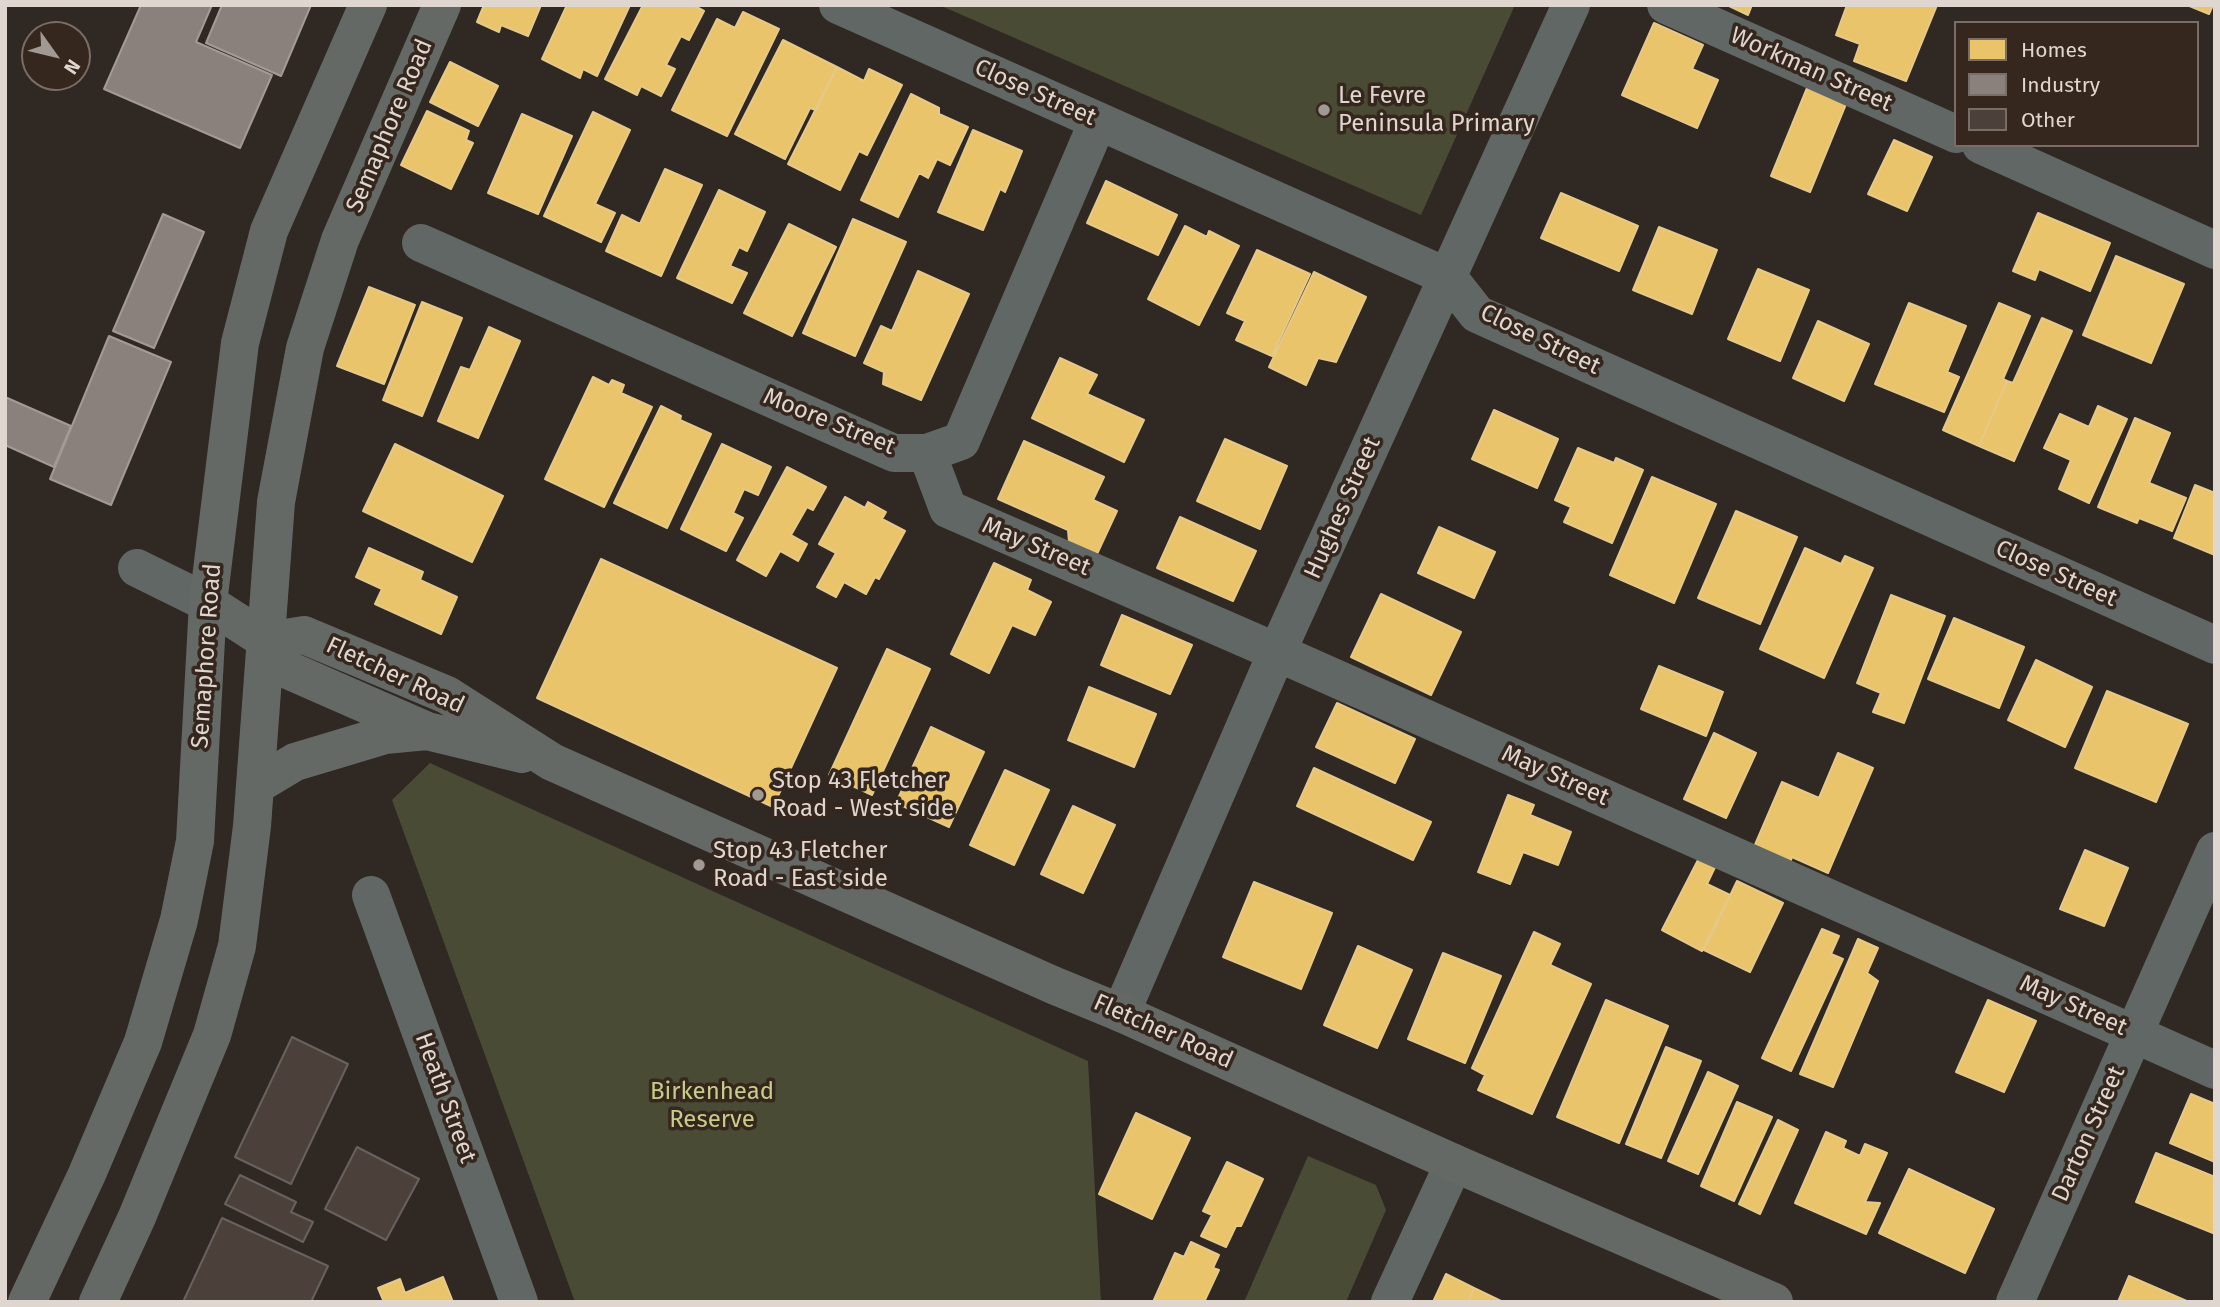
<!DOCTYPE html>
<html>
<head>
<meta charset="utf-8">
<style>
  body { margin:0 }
  #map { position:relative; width:2220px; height:1307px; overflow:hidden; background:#2f2823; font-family:"Fira Sans",sans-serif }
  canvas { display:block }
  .frame { position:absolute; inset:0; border:7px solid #dfd6d0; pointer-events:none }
  .legend { position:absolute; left:1954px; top:21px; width:245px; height:126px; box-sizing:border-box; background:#35271d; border:2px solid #796d65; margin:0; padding:9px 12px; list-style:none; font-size:21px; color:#dfd6d0 }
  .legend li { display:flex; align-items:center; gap:14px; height:35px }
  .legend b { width:35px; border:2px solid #796d65 }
  .north { position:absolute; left:21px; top:21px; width:70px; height:70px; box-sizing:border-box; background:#35271d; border:2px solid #796d65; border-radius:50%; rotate:124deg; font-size:19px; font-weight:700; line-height:28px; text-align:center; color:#dfd6d0 }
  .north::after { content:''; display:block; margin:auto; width:24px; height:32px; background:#a19993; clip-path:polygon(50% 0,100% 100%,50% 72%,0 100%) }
</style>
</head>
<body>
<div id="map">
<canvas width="2220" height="1307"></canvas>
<div class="frame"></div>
<ul class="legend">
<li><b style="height:19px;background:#e9c46a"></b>Homes</li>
<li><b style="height:19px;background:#8a817c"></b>Industry</li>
<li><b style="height:19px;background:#4b413a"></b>Other</li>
</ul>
<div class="north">N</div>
</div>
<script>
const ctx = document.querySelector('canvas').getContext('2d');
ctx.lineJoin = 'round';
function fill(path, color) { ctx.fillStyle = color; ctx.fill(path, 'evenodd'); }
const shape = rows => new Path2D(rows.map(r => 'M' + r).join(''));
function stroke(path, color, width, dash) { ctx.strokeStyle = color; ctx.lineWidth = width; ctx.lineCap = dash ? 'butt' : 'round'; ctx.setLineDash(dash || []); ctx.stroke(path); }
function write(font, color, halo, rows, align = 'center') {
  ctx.font = font + ' "Fira Sans",sans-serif'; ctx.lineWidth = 7; ctx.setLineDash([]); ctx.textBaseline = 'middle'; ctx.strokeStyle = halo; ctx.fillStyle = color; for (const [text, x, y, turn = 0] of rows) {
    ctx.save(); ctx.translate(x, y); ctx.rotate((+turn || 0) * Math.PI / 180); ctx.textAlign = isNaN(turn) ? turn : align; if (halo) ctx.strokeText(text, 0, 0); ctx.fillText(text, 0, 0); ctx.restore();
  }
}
fill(shape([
  [939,5,1515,5,1421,215],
  [430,763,1088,1061,1101,1302,575,1302,392,800],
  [1308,1156,1376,1185,1386,1210,1346,1302,1244,1302]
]), '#4a4b35');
const homes = shape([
  [484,5,541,5,528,36,501,25,499,32,477,22,484,5],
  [567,5,630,5,597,76,583,69,580,78,542,59,567,5],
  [643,5,693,5,704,11,689,40,681,36,666,65,675,69,661,96,641,86,637,95,605,79,643,5],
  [1727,5,1752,5,1748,15,1727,5],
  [1847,5,1937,5,1906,81,1854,61,1860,44,1836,35,1847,5],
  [2187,5,2213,5,2209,14,2187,5],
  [743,12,779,29,727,136,672,110,717,19,735,28,743,12],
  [1654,23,1703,45,1692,69,1718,80,1697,128,1622,95,1654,23],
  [783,40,837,67,816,110,810,108,785,159,735,134,783,40],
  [450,62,498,86,478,126,430,102,450,62],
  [837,67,864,81,869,69,902,85,867,155,859,151,840,190,788,164,837,67],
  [1807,88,1846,104,1810,192,1771,176,1807,88],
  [911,94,939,108,939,114,968,127,950,165,937,159,928,178,919,173,898,217,861,200,911,94],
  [427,111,469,131,466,140,473,143,451,189,401,165,427,111],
  [593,112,630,130,595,204,615,213,601,242,544,216,593,112],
  [522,114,572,136,538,214,488,193,522,114],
  [973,130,1022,151,1005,192,1000,189,983,230,938,212,973,130],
  [1894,140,1932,157,1907,211,1868,194,1894,140],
  [665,169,702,185,661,276,606,251,622,215,640,224,665,169],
  [1106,181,1177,215,1158,255,1087,223,1106,181],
  [719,190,765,212,747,251,739,247,730,266,747,273,732,303,677,278,719,190],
  [1561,193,1638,226,1619,271,1541,238,1561,193],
  [2038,213,2110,243,2090,291,2039,269,2035,280,2013,271,2038,213],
  [853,219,906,242,855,356,803,333,853,219],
  [789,224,836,247,792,336,744,313,789,224],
  [1185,226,1207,237,1209,231,1239,246,1199,325,1148,299,1185,226],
  [1659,227,1717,250,1692,314,1633,290,1659,227],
  [1257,250,1310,274,1272,356,1236,340,1245,321,1227,313,1257,250],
  [2116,256,2184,284,2151,363,2083,335,2116,256],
  [1758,269,1809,290,1780,361,1728,339,1758,269],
  [918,271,969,294,921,400,883,384,884,372,864,363,881,326,892,331,918,271],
  [1314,272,1366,297,1336,362,1318,358,1306,385,1269,367,1314,272],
  [369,287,415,305,384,384,337,366,369,287],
  [422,302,462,318,422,416,383,400,422,302],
  [1909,303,1966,326,1947,372,1959,377,1944,412,1875,384,1909,303],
  [1999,303,2030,316,2003,379,2007,381,1979,446,1943,430,1999,303],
  [2042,318,2072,331,2014,461,1979,446,2007,381,2013,383,2042,318],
  [1818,321,1869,344,1844,401,1793,378,1818,321],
  [489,327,520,341,478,438,438,421,461,367,470,370,489,327],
  [1060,358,1097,375,1087,394,1144,420,1124,462,1032,418,1060,358],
  [593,377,609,385,612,380,624,385,621,393,652,407,604,507,545,479,593,377],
  [661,406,681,416,680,420,711,434,667,528,614,503,661,406],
  [2098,406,2127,419,2089,503,2059,489,2071,460,2044,448,2060,414,2089,427,2098,406],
  [1494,410,1558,439,1537,488,1472,459,1494,410],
  [2135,418,2170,433,2149,483,2186,498,2172,531,2139,518,2137,523,2098,507,2135,418],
  [1225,439,1287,466,1260,529,1197,501,1225,439],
  [1024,441,1104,477,1093,500,1117,511,1097,554,1069,542,1068,530,998,499,1024,441],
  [395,444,503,496,472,562,363,511,395,444],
  [722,444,771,467,758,495,744,489,733,513,743,518,726,551,681,529,722,444],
  [1578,448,1614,463,1616,458,1643,470,1612,543,1564,522,1571,507,1555,500,1578,448],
  [787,467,826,487,813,510,807,507,791,535,807,544,798,561,780,551,766,576,737,560,787,467],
  [1652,477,1716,504,1674,603,1610,575,1652,477],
  [2195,485,2215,493,2215,555,2174,538,2195,485],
  [845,497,865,508,868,502,886,512,882,519,905,531,879,579,875,577,866,594,844,582,836,597,817,587,836,553,819,544,845,497],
  [1736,511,1797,537,1760,624,1698,598,1736,511],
  [1180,517,1256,551,1233,601,1157,568,1180,517],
  [1439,527,1495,552,1474,598,1418,573,1439,527],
  [369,548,423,572,420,580,457,597,441,634,375,604,382,589,356,577,369,548],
  [1805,548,1841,564,1845,556,1873,568,1824,678,1760,649,1805,548],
  [601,559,837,668,773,807,537,698,601,559],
  [994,563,1031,580,1027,590,1051,602,1035,635,1012,625,989,673,951,654,994,563],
  [1381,594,1461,632,1431,695,1351,657,1381,594],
  [1891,595,1945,616,1904,723,1873,712,1881,693,1857,683,1891,595],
  [1122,615,1192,645,1170,694,1101,665,1122,615],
  [1954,618,2024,647,1999,708,1928,679,1954,618],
  [887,649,930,669,872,795,829,775,887,649],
  [2036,660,2092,687,2065,747,2008,720,2036,660],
  [1659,666,1723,692,1706,736,1641,709,1659,666],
  [1089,687,1156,714,1134,767,1068,740,1089,687],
  [2107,691,2188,724,2156,802,2075,768,2107,691],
  [1337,703,1415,739,1395,783,1316,747,1337,703],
  [931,727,984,752,949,827,896,803,931,727],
  [1714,733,1756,753,1726,818,1684,799,1714,733],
  [1838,753,1873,768,1828,873,1792,857,1790,863,1754,847,1782,782,1819,798,1838,753],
  [1314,768,1431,822,1413,860,1297,806,1314,768],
  [1005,770,1049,790,1014,865,970,845,1005,770],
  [1508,795,1534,805,1530,815,1571,832,1558,865,1523,852,1510,884,1478,872,1508,795],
  [1073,806,1115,825,1083,893,1041,874,1073,806],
  [2085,850,2128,868,2104,926,2060,909,2085,850],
  [1699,858,1718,861,1707,884,1730,895,1702,951,1662,930,1699,858],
  [1737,881,1783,903,1750,972,1704,950,1737,881],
  [1254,882,1332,913,1301,989,1223,957,1254,882],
  [1822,929,1839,936,1831,954,1843,959,1791,1071,1762,1058,1822,929],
  [1534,932,1560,944,1550,965,1591,984,1532,1114,1478,1090,1485,1075,1472,1068,1534,932],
  [1858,939,1878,948,1867,973,1878,981,1833,1087,1800,1074,1858,939],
  [1358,946,1412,970,1377,1048,1324,1025,1358,946],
  [1443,953,1501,976,1465,1063,1408,1039,1443,953],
  [1606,1000,1668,1026,1619,1143,1557,1117,1606,1000],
  [1988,1000,2036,1021,2004,1092,1956,1072,1988,1000],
  [1666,1047,1701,1061,1661,1158,1626,1144,1666,1047],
  [1708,1072,1738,1086,1698,1174,1668,1161,1708,1072],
  [2191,1094,2215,1104,2215,1162,2170,1143,2191,1094],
  [1737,1102,1772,1117,1734,1201,1701,1186,1737,1102],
  [1136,1113,1190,1138,1152,1219,1099,1194,1136,1113],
  [1778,1120,1798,1130,1760,1214,1739,1204,1778,1120],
  [1826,1132,1846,1141,1843,1148,1860,1156,1865,1144,1887,1153,1865,1202,1880,1203,1866,1234,1795,1203,1826,1132],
  [2156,1153,2215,1177,2215,1229,2213,1233,2136,1202,2156,1153],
  [1227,1162,1263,1179,1241,1226,1236,1226,1226,1247,1201,1236,1212,1215,1203,1211,1227,1162],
  [1909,1169,1994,1209,1965,1273,1879,1233,1909,1169],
  [1191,1242,1219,1255,1213,1268,1219,1270,1204,1302,1153,1302,1175,1253,1184,1257,1191,1242],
  [1446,1274,1474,1288,1468,1302,1433,1302,1446,1274],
  [2129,1276,2189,1302,2118,1302,2129,1276],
  [443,1277,453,1302,384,1302,378,1288,400,1279,405,1293,443,1277],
  [1474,1288,1501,1301,1501,1302,1468,1302,1474,1288]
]);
fill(homes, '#e9c46a');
stroke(homes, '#e6c989', 2);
const industry = shape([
  [141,5,212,5,196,42,272,75,240,148,104,89,141,5],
  [222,5,311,5,281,76,206,43,222,5],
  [163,214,204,232,154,348,113,331,163,214],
  [109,336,171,362,111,505,50,479,109,336],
  [5,397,71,426,54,467,5,445,5,397]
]);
fill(industry, '#8a817c');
stroke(industry, '#a49a95', 2);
const building = shape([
  [292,1037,348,1064,291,1184,235,1157,292,1037],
  [357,1147,419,1179,386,1240,325,1209,357,1147],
  [240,1175,296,1202,291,1212,313,1222,303,1242,225,1204,240,1175],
  [222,1218,328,1266,311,1302,183,1302,222,1218]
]);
fill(building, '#4b413a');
stroke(building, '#68615d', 2);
stroke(shape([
  [838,5,1448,277,1477,314,2215,645],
  [1666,5,1956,134],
  [1981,145,2215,250],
  [421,243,894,453,927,453,961,441,1098,121],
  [927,453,948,509,1256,643,2215,1070],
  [137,568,208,603],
  [371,895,519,1302],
  [1121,1013,1277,652,1571,5],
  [1390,1302,1454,1163],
  [2015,1302,2215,851]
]), '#616764', 38);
stroke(shape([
  [208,603,267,641,288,670,427,731,522,754],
  [267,641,304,635,447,695,552,762,1053,985,1121,1013,1454,1163,1774,1302],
  [255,786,295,762,385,735,427,731],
  [27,1302,87,1174,143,1042,179,920,195,841,208,603,240,343,269,231,368,5],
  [98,1302,137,1217,212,1035,237,946,252,826,276,502,305,348,340,240,442,5]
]), '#646966', 38);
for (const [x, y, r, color] of [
  [1324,110,7,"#a19993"],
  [758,795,7,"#a19993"],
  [699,865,7,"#a19993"]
]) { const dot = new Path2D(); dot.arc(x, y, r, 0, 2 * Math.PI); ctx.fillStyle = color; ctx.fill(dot); stroke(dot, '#35271d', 2.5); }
write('24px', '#dfd6d0', '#35271d', [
  ["Workman Street",1811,70,24],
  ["Close Street",1035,93,24],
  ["Semaphore Road",390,126,-67],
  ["Close Street",1540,340,26],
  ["Moore Street",829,422,22],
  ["Hughes Street",1343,508,-66],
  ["May Street",1036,547,23],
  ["Close Street",2056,574,24],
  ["Semaphore Road",207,656,-86],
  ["Fletcher Road",395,676,25],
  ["May Street",1555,776,24],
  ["May Street",2073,1006,24],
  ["Fletcher Road",1163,1032,24],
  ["Heath Street",445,1098,70],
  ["Darton Street",2089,1134,-66]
]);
write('24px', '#dfd6d0', '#35271d', [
  ["Le Fevre",1338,96],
  ["Peninsula Primary",1338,124],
  ["Stop 43 Fletcher",772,781],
  ["Road - West side",772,809],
  ["Stop 43 Fletcher",713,851],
  ["Road - East side",713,879]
], 'left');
write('24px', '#c6cd88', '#35271d', [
  ["Birkenhead",712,1092],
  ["Reserve",712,1120]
]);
</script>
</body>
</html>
